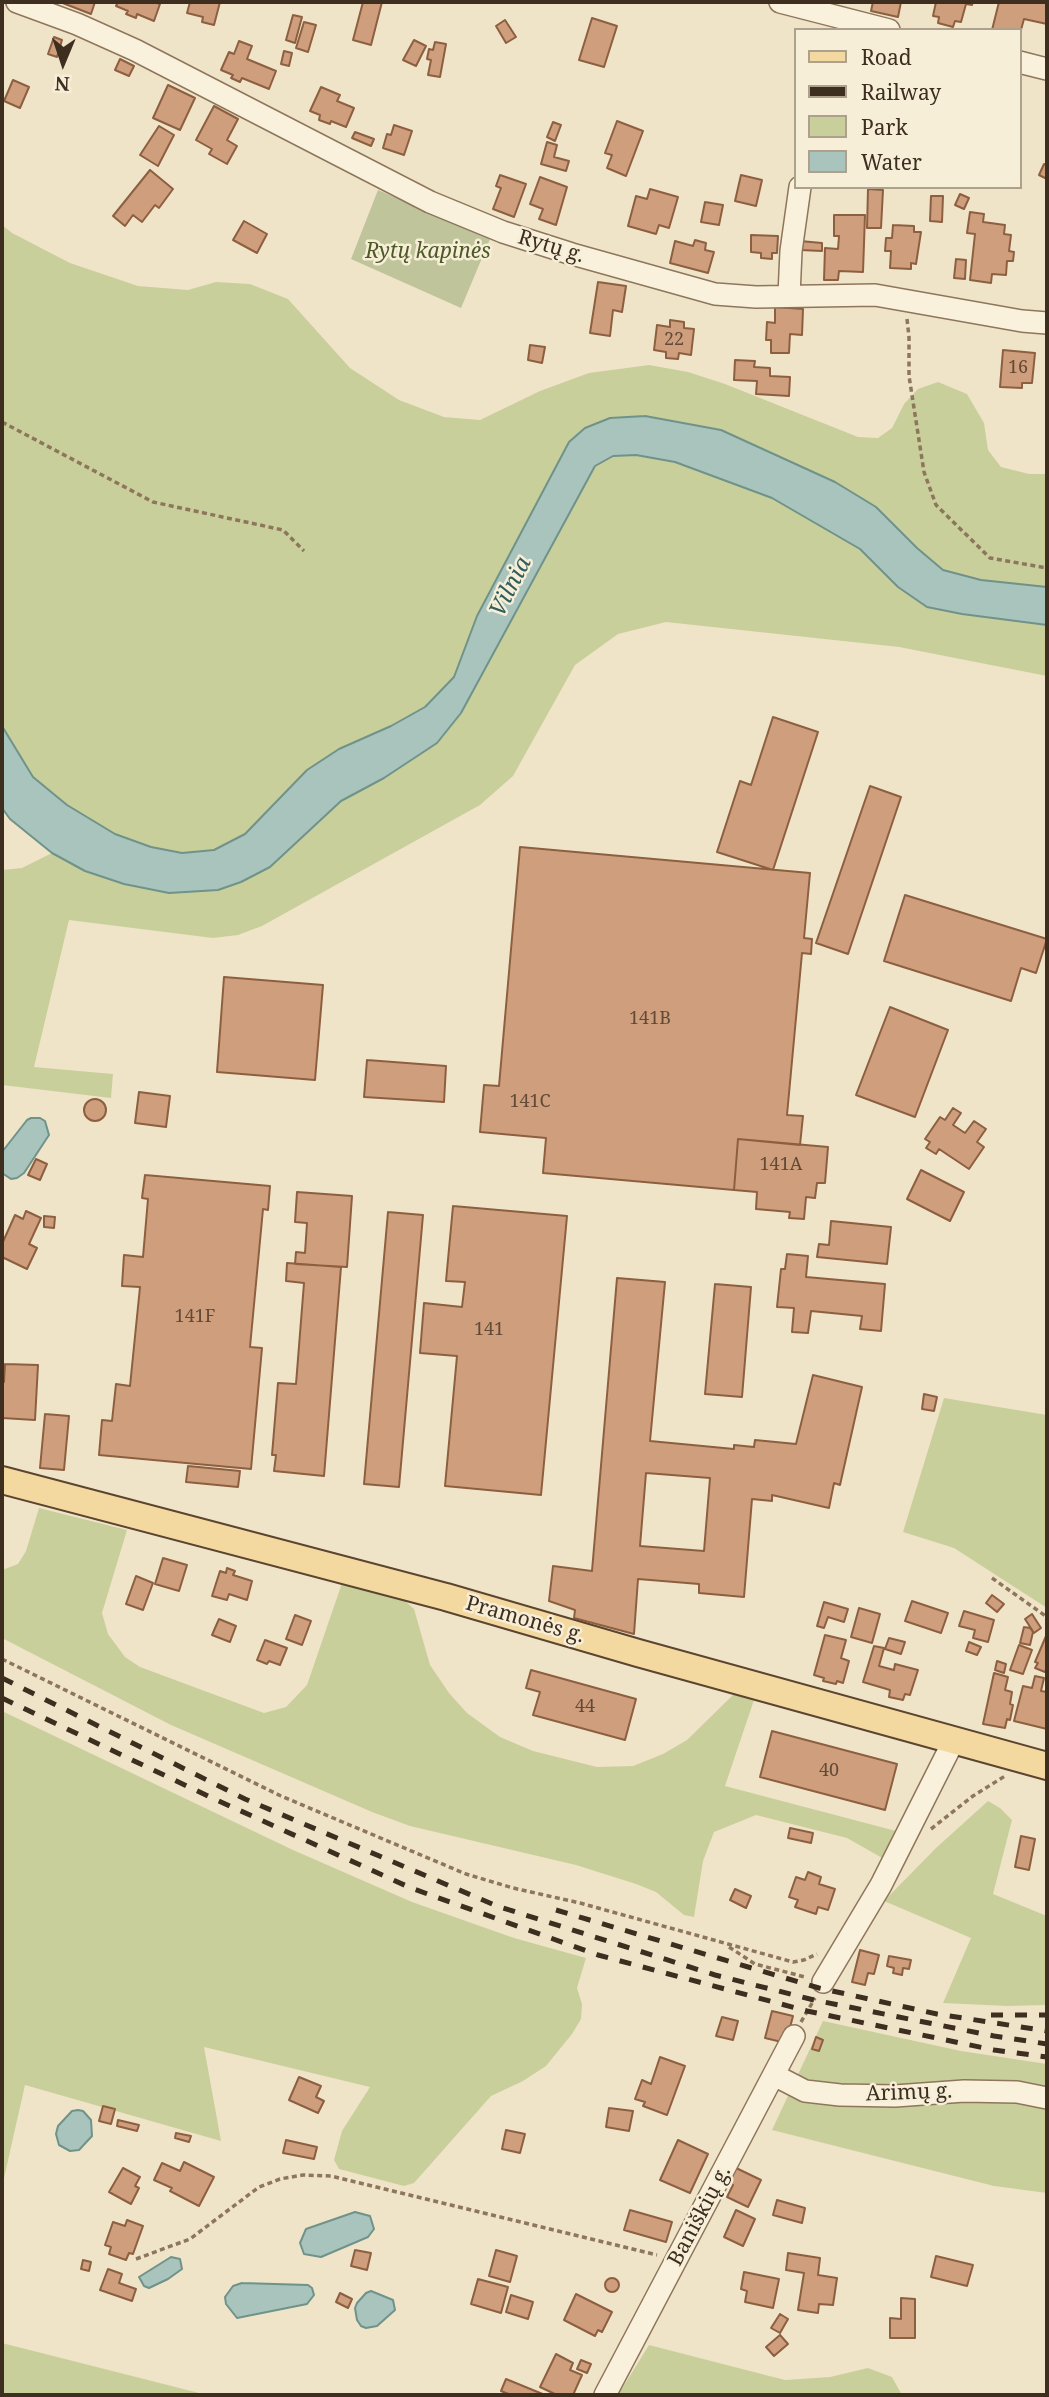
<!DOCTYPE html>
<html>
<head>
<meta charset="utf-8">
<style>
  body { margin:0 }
  #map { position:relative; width:1049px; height:2397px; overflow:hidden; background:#f0e4c8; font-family:"Noto Serif",serif }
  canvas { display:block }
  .frame { position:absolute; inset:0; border:4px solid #3d2e20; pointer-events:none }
  .legend { position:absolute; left:794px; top:28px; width:228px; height:161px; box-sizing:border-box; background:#f7eed8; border:2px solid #ada18e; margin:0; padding:9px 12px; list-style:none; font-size:21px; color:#3d2e20 }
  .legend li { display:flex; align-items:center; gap:14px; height:35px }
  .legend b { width:35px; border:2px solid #ada18e }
  .north { position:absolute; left:28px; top:28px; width:70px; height:70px; -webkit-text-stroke:5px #f7eed8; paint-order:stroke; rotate:182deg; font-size:19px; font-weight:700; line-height:28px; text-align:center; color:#3d2e20 }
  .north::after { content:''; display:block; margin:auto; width:24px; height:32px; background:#3d2e20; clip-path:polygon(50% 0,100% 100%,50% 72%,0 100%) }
</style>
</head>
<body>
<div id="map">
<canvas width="1049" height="2397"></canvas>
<div class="frame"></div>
<ul class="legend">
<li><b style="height:9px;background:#f3d9a0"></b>Road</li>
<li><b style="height:9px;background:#3d2e20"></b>Railway</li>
<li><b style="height:19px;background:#c9cf9b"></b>Park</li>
<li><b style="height:19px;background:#a9c4bc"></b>Water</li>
</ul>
<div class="north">N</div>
</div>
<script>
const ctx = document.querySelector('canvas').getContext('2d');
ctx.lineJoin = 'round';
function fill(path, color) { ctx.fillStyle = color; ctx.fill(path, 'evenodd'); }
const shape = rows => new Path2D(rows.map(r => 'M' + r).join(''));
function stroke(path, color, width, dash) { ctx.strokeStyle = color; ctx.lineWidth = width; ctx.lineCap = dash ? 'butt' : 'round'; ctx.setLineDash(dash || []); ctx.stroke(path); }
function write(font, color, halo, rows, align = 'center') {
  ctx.font = font + ' "Noto Serif",serif'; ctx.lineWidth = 5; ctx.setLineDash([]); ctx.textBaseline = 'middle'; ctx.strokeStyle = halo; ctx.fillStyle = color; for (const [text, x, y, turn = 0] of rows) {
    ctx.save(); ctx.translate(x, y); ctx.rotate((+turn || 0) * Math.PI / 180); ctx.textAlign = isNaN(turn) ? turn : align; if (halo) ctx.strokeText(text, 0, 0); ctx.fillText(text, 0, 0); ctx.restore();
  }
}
fill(shape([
  [2,225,12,233,70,263,138,286,188,290,216,282,250,284,288,299,350,368,399,400,444,417,480,420,540,391,589,373,649,365,688,372,725,384,858,437,878,438,892,428,904,404,918,389,938,382,967,394,984,423,988,450,1001,467,1029,474,1047,474,1047,587,981,580,943,570,917,548,610,418,477,616,454,677,425,707,307,770,246,834,214,850,182,853,151,847,115,834,67,805,33,777,2,726],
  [636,455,675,462,772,498,860,549,898,587,962,614,1047,625,1047,676,899,647,666,622,618,634,575,665,513,776,480,805,262,926,238,935,213,938,69,920,34,1067,113,1074,111,1098,2,1085,2,870,22,868,52,853,85,871,124,884,270,867,341,801,384,778,437,743,461,713,595,466,613,456],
  [944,1398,1047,1415,1047,1608,954,1548,903,1532],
  [39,1508,127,1530,102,1613,108,1634,125,1657,140,1667,264,1713,286,1707,307,1685,342,1583,404,1600,414,1609,430,1665,449,1693,467,1713,500,1737,533,1751,597,1767,633,1766,663,1754,687,1740,736,1692,755,1697,725,1786,896,1831,891,1846,884,1859,847,1838,756,1815,714,1832,703,1861,694,1917,684,1915,656,1892,636,1884,576,1865,410,1826,372,1812,171,1725,2,1638,2,1570,18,1564,26,1551],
  [2,1711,293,1850,412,1902,514,1938,586,1958,577,1988,582,2004,581,2019,572,2034,546,2066,523,2081,491,2096,414,2183,404,2186,339,2169,334,2160,342,2131,370,2087,204,2047,221,2141,25,2085,2,2187],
  [988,1801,1000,1808,1012,1820,993,1894,1047,1916,1047,2005,1007,2006,943,2003,971,1938,884,1901,936,1848],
  [823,2021,961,2051,1047,2064,1047,2193,994,2186,772,2130],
  [2,2343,207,2395,2,2395],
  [649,2345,785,2380,830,2377,868,2368,892,2377,902,2395,618,2395]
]), '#c9cf9b');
fill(shape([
  [378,190,490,239,461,308,351,259]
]), '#bfc49a');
const water = shape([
  [645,416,721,430,835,482,876,507,917,548,943,570,981,580,1047,587,1047,625,962,614,927,607,898,587,860,549,772,498,675,462,636,455,613,456,595,466,461,713,437,743,384,778,341,801,270,867,241,882,218,890,169,893,124,884,85,871,52,853,10,819,2,808,2,726,33,777,67,805,115,834,151,847,182,853,214,850,245,834,307,770,339,749,391,726,425,707,454,677,477,616,569,442,585,428,610,418,645,416],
  [31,1118,40,1118,45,1121,49,1135,24,1173,17,1178,11,1179,2,1173,2,1152,27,1120,31,1118],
  [78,2110,83,2111,91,2120,92,2136,79,2150,70,2151,59,2145,56,2134,58,2126,72,2111,78,2110],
  [355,2212,370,2216,374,2229,368,2237,321,2257,304,2254,300,2243,306,2229,355,2212],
  [171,2257,180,2259,182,2269,168,2279,149,2288,144,2286,139,2277,171,2257],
  [242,2283,308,2285,312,2288,314,2295,307,2304,237,2318,226,2304,225,2297,233,2286,242,2283],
  [371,2291,393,2300,395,2310,377,2326,366,2328,361,2326,357,2320,355,2308,357,2303,366,2293,371,2291]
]);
fill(water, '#a9c4bc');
stroke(water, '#6f938a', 2);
const building = shape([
  [60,2,95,2,91,14,60,2],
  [118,2,154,2,160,4,154,21,137,14,136,18,126,14,128,11,116,6,118,2],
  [190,2,220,2,214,25,202,22,203,17,187,13,190,2],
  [363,2,382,2,371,45,353,40,363,2],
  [873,2,901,2,898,17,871,11,873,2],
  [936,2,973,2,972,5,966,4,961,22,955,21,953,27,938,23,939,17,933,16,936,2],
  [999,2,1047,2,1047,24,1024,19,1019,37,1019,30,992,30,999,2],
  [293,15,302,17,295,43,286,40,293,15],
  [592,18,617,26,604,67,579,60,592,18],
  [505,20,516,37,506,43,496,26,505,20],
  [304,22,316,25,308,52,296,48,304,22],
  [54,37,62,40,57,57,48,54,54,37],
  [414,40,426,46,416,66,403,60,414,40],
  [239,41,252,46,247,59,276,71,269,89,242,78,240,82,231,78,233,75,221,70,229,52,234,54,239,41],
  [435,42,446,44,440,77,428,75,431,60,427,59,429,49,433,50,435,42],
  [284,51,292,53,289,66,281,64,284,51],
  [120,59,134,66,129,76,115,70,120,59],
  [13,80,29,87,20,108,4,101,13,80],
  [168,85,195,98,180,130,153,118,168,85],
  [321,87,340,95,337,101,354,108,346,127,331,121,330,124,319,120,320,115,310,111,321,87],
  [214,106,238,119,227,140,237,146,227,164,209,154,212,149,196,140,214,106],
  [617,121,643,131,626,176,607,168,612,155,605,153,617,121],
  [553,122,561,125,555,141,547,137,553,122],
  [394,125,412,131,404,155,383,148,387,134,391,135,394,125],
  [159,126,174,135,158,166,140,155,159,126],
  [355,132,374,139,371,146,352,138,355,132],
  [547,142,557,145,554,157,569,161,566,171,541,164,547,142],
  [1044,164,1047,166,1047,179,1039,175,1044,164],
  [150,170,173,189,159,208,155,205,142,222,133,215,125,226,113,216,150,170],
  [500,175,526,184,514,217,493,209,501,188,496,186,500,175],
  [741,175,762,180,756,206,735,201,741,175],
  [540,177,567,187,556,225,539,219,543,209,530,204,540,177],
  [650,189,678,197,669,228,659,225,656,234,628,226,636,196,647,199,650,189],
  [868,189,883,190,881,228,867,228,868,189],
  [960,194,969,198,964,209,955,205,960,194],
  [931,196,943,196,942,222,930,221,931,196],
  [705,202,723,205,719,225,701,222,705,202],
  [970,212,984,214,983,222,1005,225,1004,234,1011,235,1009,251,1014,252,1013,261,1007,261,1006,275,992,274,991,283,970,280,975,234,967,233,970,212],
  [834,215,865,215,863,272,839,271,838,280,824,280,825,248,838,249,839,236,834,236,834,215],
  [244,221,267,234,257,253,233,240,244,221],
  [893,225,914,226,914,232,921,232,916,264,911,263,911,269,890,268,891,251,885,251,886,238,892,238,893,225],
  [751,235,778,236,777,253,772,253,772,259,761,258,761,253,751,252,751,235],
  [695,240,706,243,705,250,714,252,708,273,670,263,675,241,693,246,695,240],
  [800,241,822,243,822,251,800,250,800,241],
  [956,259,966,260,965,279,954,278,956,259],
  [598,282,626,286,622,312,613,310,610,336,590,333,598,282],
  [775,307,803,309,802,335,790,334,789,353,771,353,771,340,766,340,767,322,775,323,775,307],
  [670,320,684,322,684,328,694,329,691,355,679,353,678,359,666,358,666,352,654,350,657,325,670,327,670,320],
  [530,345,545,347,542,363,528,360,530,345],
  [1003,350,1035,353,1032,383,1022,383,1022,388,1000,387,1003,350],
  [735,360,755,361,754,367,770,368,770,376,790,377,789,396,756,394,757,381,734,380,735,360],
  [773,717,818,732,773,870,717,852,740,781,751,785,773,717],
  [870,786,901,797,848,954,816,943,870,786],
  [520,847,810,873,804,938,812,939,811,954,802,953,787,1115,803,1116,800,1145,738,1139,734,1190,543,1173,546,1138,480,1132,484,1085,499,1086,520,847],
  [905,895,1047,939,1036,973,1021,968,1011,1001,884,961,905,895],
  [224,977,323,985,315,1080,217,1072,224,977],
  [890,1007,948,1030,915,1117,856,1095,890,1007],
  [367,1060,446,1066,444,1102,364,1097,367,1060],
  [139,1092,170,1096,166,1127,135,1123,139,1092],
  '84 1110a11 11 0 1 1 22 0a11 11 0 1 1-22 0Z',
  [953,1108,961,1113,953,1125,965,1133,974,1121,986,1129,977,1142,984,1147,969,1169,939,1149,936,1154,926,1148,930,1142,925,1139,940,1117,945,1120,953,1108],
  [738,1139,828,1147,825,1183,817,1183,815,1198,806,1197,804,1219,789,1218,790,1212,756,1209,757,1192,734,1190,738,1139],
  [36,1159,47,1164,40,1180,28,1175,36,1159],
  [921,1170,964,1192,950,1221,907,1199,921,1170],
  [145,1175,270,1186,268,1210,263,1209,250,1347,262,1348,251,1469,99,1455,102,1420,112,1421,116,1384,130,1386,140,1287,122,1286,124,1255,143,1257,148,1199,142,1198,145,1175],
  [297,1192,352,1196,347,1267,295,1264,296,1252,305,1253,307,1223,295,1222,297,1192],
  [453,1206,567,1216,541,1495,445,1486,457,1356,420,1353,424,1303,462,1307,465,1282,446,1281,453,1206],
  [26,1211,41,1218,29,1244,37,1248,27,1269,2,1257,2,1244,15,1215,23,1219,26,1211],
  [388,1212,423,1215,399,1487,364,1484,388,1212],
  [44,1216,55,1217,54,1228,44,1227,44,1216],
  [831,1221,891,1227,887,1264,817,1257,819,1244,829,1245,831,1221],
  [787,1254,808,1256,806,1277,885,1284,881,1331,860,1329,862,1316,811,1311,808,1333,792,1332,794,1308,777,1307,781,1269,785,1269,787,1254],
  [287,1263,341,1267,324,1476,274,1471,276,1455,272,1455,278,1383,296,1384,304,1283,286,1281,287,1263],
  [617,1278,665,1282,650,1441,734,1449,734,1445,754,1447,755,1440,796,1444,813,1375,862,1387,840,1485,834,1483,829,1508,772,1495,772,1501,752,1499,744,1597,699,1593,699,1584,638,1579,634,1634,574,1618,575,1610,549,1601,553,1566,592,1571,617,1278],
  [646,1473,710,1478,704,1551,640,1546,646,1473],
  [715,1284,751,1287,742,1397,705,1394,715,1284],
  [5,1364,38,1365,35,1420,2,1418,2,1382,4,1382,5,1364],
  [924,1394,937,1397,934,1411,922,1409,924,1394],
  [45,1414,69,1416,64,1470,40,1468,45,1414],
  [188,1466,240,1471,238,1487,186,1482,188,1466],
  [163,1558,187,1565,179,1591,155,1584,163,1558],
  [227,1568,235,1571,233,1575,252,1581,247,1600,229,1594,227,1600,212,1596,220,1571,226,1573,227,1568],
  [136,1576,153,1583,143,1610,126,1604,136,1576],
  [992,1595,1004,1604,997,1612,986,1603,992,1595],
  [912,1601,948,1613,941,1633,905,1621,912,1601],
  [824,1602,848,1609,844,1622,828,1617,824,1628,817,1626,824,1602],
  [859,1608,880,1614,872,1643,851,1637,859,1608],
  [964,1611,994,1620,988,1642,973,1638,975,1630,959,1626,964,1611],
  [1032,1614,1041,1628,1034,1633,1025,1619,1032,1614],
  [295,1615,311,1621,302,1645,286,1639,295,1615],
  [219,1619,236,1626,230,1642,212,1635,219,1619],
  [1024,1627,1030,1628,1033,1632,1030,1645,1020,1643,1024,1627],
  [825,1635,846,1640,841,1658,849,1661,843,1683,837,1681,836,1684,823,1681,824,1678,814,1675,825,1635],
  [1046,1636,1047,1668,1045,1672,1035,1668,1038,1663,1035,1662,1046,1636],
  [889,1638,905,1642,901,1654,885,1649,889,1638],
  [265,1640,287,1648,280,1665,269,1661,267,1664,257,1660,265,1640],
  [969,1642,981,1647,977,1655,966,1651,969,1642],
  [1019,1645,1032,1650,1023,1674,1010,1670,1019,1645],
  [874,1646,884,1648,879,1666,894,1670,895,1664,918,1670,910,1695,905,1694,903,1700,889,1697,890,1690,863,1682,874,1646],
  [997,1661,1006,1664,1004,1673,995,1670,997,1661],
  [531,1670,636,1699,625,1740,533,1715,540,1692,526,1688,531,1670],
  [994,1673,1008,1677,1005,1690,1012,1692,1010,1704,1013,1705,1010,1720,1007,1719,1005,1728,983,1724,994,1673],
  [1035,1676,1044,1678,1041,1691,1047,1692,1047,1729,1014,1721,1023,1686,1032,1688,1035,1676],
  [772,1731,897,1764,885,1810,760,1777,772,1731],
  [790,1828,813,1833,811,1843,788,1838,790,1828],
  [1021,1836,1035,1839,1029,1870,1015,1867,1021,1836],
  [808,1872,821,1877,819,1884,835,1889,828,1910,818,1907,816,1914,795,1907,798,1900,789,1897,796,1877,805,1880,808,1872],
  [735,1889,751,1896,746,1908,730,1900,735,1889],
  [860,1950,879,1955,874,1974,868,1973,865,1985,852,1982,860,1950],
  [889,1956,911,1960,909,1969,903,1968,902,1975,893,1973,894,1968,887,1966,889,1956],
  [772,2011,793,2016,786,2043,765,2038,772,2011],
  [722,2017,738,2021,733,2040,716,2036,722,2017],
  [816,2037,823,2040,819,2051,812,2049,816,2037],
  [660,2057,685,2066,667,2115,643,2106,645,2102,635,2099,642,2080,651,2084,660,2057],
  [299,2077,321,2086,316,2097,324,2101,318,2113,289,2100,299,2077],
  [103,2106,115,2109,111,2124,99,2121,103,2106],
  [609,2108,633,2111,629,2131,606,2127,609,2108],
  [118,2120,139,2125,137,2131,117,2126,118,2120],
  [506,2130,525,2134,520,2153,502,2149,506,2130],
  [176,2133,191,2136,189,2142,175,2138,176,2133],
  [286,2140,317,2147,314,2159,283,2153,286,2140],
  [678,2140,708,2154,690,2193,660,2180,678,2140],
  [184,2162,214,2177,199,2206,170,2191,172,2188,154,2180,162,2163,180,2171,184,2162],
  [734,2167,761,2180,748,2207,727,2197,733,2185,726,2182,734,2167],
  [123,2168,140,2177,135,2186,139,2188,131,2204,109,2192,123,2168],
  [777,2200,805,2208,802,2223,773,2215,777,2200],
  [630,2210,672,2222,666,2242,624,2230,630,2210],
  [736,2210,755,2219,743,2246,724,2237,736,2210],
  [127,2220,143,2226,133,2254,129,2253,126,2260,109,2254,111,2247,105,2245,113,2222,125,2226,127,2220],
  [355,2250,371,2253,367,2270,351,2266,355,2250],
  [496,2250,517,2256,510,2282,489,2276,496,2250],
  [788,2253,820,2258,818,2275,837,2278,833,2305,819,2304,818,2313,798,2310,804,2273,786,2270,788,2253],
  [936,2256,973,2265,967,2286,931,2277,936,2256],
  [83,2260,91,2262,89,2271,81,2269,83,2260],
  [108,2269,122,2274,119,2283,136,2289,132,2301,100,2290,108,2269],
  [744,2272,779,2279,773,2308,745,2302,747,2291,741,2289,744,2272],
  '605 2285a7 7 0 1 1 14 0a7 7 0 1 1-14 0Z',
  [478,2279,508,2287,501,2313,471,2304,478,2279],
  [340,2293,352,2299,348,2308,336,2302,340,2293],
  [576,2294,612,2312,602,2332,598,2330,595,2336,564,2320,576,2294],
  [511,2295,533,2302,528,2319,506,2312,511,2295],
  [901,2298,915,2299,915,2338,890,2338,890,2318,901,2319,901,2298],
  [780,2314,788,2319,780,2333,771,2328,780,2314],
  [780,2335,788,2344,774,2356,766,2347,780,2335],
  [556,2354,573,2363,570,2370,582,2375,573,2395,557,2395,540,2387,556,2354],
  [581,2360,591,2364,587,2373,577,2369,581,2360],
  [506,2379,545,2395,511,2395,501,2391,506,2379]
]);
fill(building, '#cf9f7d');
stroke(building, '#8d5f41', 2);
const minor = shape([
  [17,2,77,24,135,50,430,202,503,232,572,254,715,294,756,297,875,295,1022,321,1047,323],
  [780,2,889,30],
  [1019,62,1047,69],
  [789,295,791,251,800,187],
  [823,1982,881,1885,954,1740],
  [774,2075,805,2091,840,2095,895,2096,964,2091,1017,2092,1047,2098],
  [605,2395,794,2036]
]);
const major = shape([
  [2,1480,446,1597,638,1653,1047,1766]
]);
stroke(minor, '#8d765c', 24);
stroke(major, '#5b4430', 30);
stroke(shape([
  [907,319,909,337,909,376,924,472,936,505,990,558,1047,568],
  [2,422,153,502,283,530,304,551],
  [992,1578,1047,1617],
  [2,1659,281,1796,466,1874,513,1888,580,1903,793,1962,804,1960,817,1954],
  [931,1829,973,1796,1005,1776],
  [729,1947,755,1964,805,1977],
  [801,2022,815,1998],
  [136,2259,190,2239,259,2187,280,2179,303,2175,331,2176,657,2255]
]), '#8d765c', 3.5, [5, 3.5]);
stroke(minor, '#faf1dc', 21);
stroke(major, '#f3d9a0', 26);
stroke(shape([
  [2,1678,245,1799,497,1906,715,1975,814,2000,994,2036,1047,2044],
  [2,1698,210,1797,411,1888,598,1955,807,2011,994,2050,1047,2057],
  [556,1910,819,1988,937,2014,1047,2031],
  [991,2015,1047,2015]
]), '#3d2e20', 5, [12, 12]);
write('18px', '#624a37', null, [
  ["22",674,340],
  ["16",1018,368],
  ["141B",650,1019],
  ["141C",530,1102],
  ["141A",781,1165],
  ["141F",195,1317],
  ["141",489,1330],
  ["44",585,1707],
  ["40",829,1771]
]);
write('21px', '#3d2e20', '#f7eed8', [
  ["Rytų g.",551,247,17],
  ["Pramonės g.",525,1620,16],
  ["Arimų g.",909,2093,-2],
  ["Baniškių g.",700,2216,-62]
]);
write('italic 21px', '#4d5a26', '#f7eed8', [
  ["Rytų kapinės",428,252]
]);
write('italic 23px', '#2f5d5a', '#f7eed8', [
  ["Vilnia",511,587,-63]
]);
</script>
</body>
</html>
